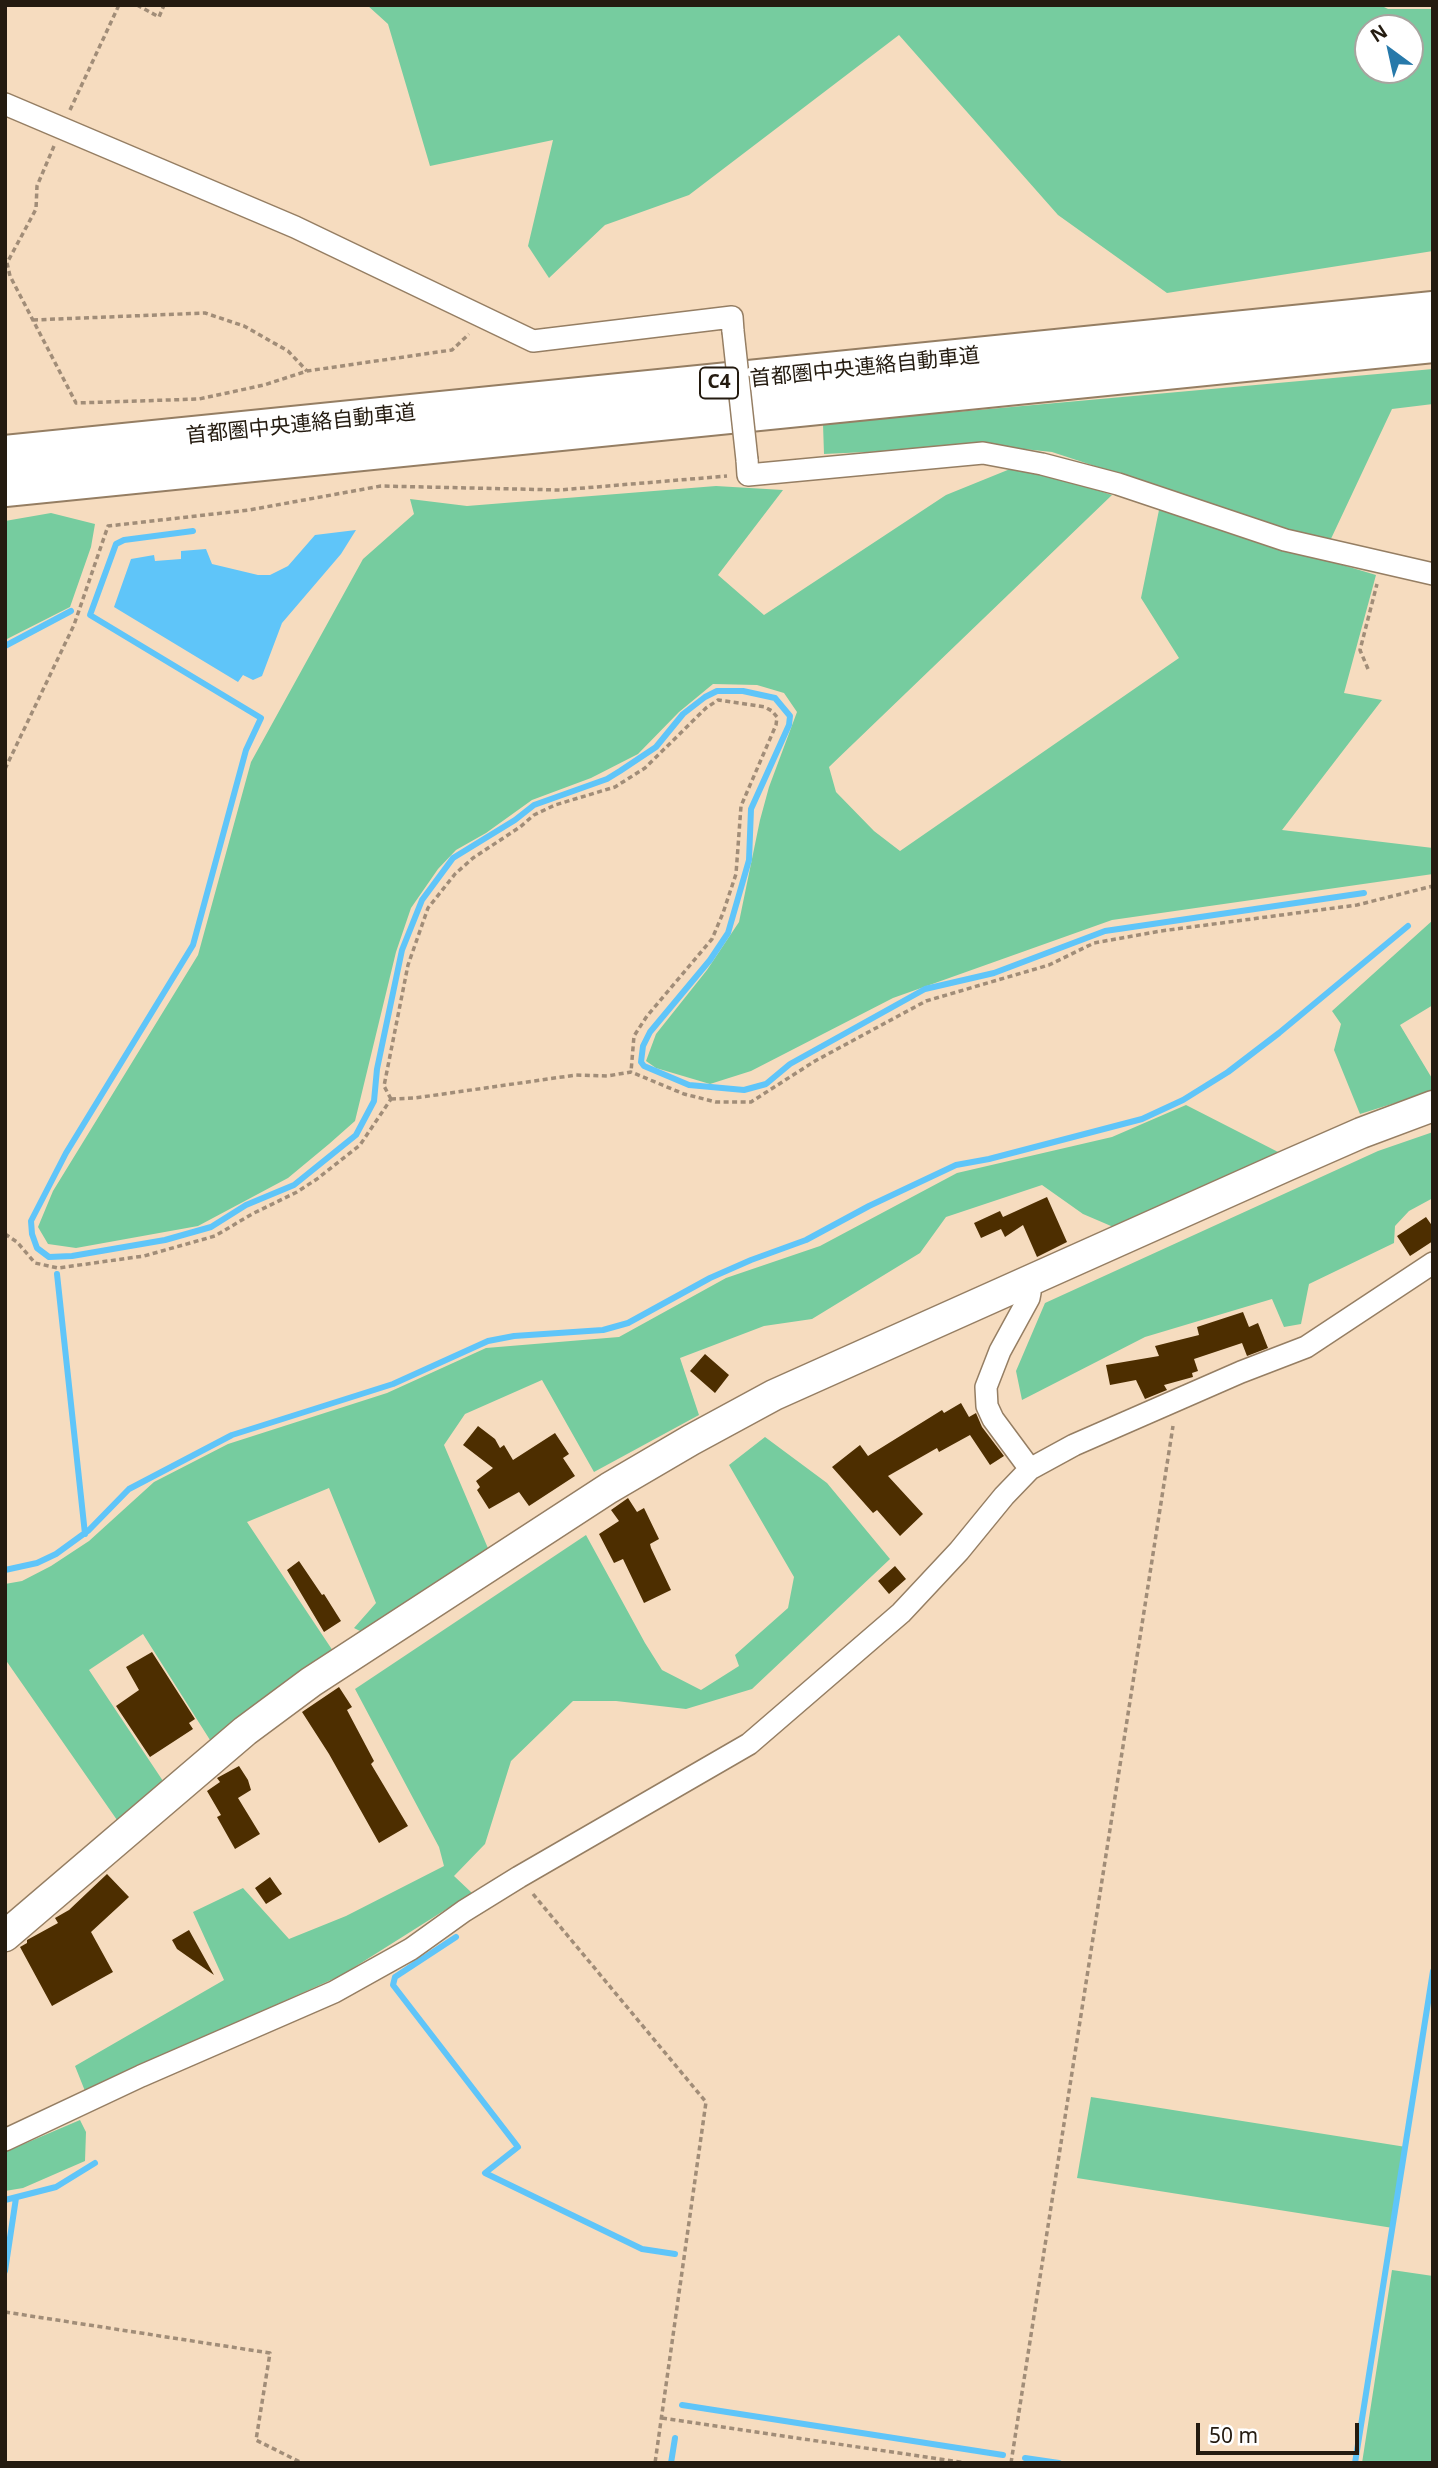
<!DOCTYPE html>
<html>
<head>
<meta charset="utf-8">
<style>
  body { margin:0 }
  #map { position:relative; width:1438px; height:2468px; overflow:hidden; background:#f6dcbf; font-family:"Noto Sans",sans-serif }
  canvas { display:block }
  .frame { position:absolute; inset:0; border:7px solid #241b10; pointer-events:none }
  .north { position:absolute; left:1354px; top:14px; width:70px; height:70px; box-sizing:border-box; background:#fff; border:2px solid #a7a49f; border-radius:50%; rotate:327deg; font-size:19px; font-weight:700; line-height:28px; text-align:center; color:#241b10 }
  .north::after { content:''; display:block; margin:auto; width:24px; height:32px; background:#2779aa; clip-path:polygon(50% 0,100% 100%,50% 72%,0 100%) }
  .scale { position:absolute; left:1196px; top:2423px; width:163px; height:32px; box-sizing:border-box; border:4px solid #241b10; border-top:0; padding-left:9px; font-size:21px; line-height:24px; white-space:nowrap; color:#241b10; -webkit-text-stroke:5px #fff; paint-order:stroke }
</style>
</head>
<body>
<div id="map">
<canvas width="1438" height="2468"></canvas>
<div class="frame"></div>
<div class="north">N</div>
<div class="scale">50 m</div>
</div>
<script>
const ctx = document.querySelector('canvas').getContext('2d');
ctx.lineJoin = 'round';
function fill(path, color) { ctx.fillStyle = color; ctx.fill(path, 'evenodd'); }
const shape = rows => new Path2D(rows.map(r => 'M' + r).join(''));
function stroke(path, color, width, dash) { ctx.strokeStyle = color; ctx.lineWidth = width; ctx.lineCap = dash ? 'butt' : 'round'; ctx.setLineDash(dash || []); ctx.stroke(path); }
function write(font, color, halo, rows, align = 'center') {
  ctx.font = font + ' "Noto Sans","Noto Sans JP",sans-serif'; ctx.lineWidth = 7; ctx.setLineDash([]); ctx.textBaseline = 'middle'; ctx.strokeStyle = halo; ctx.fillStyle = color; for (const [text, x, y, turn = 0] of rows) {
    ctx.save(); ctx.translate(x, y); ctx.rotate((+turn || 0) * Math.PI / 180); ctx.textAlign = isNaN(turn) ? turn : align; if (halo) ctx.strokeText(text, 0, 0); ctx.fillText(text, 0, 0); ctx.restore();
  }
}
fill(shape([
  [367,5,1380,5,1388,9,1433,9,1433,251,1167,293,1058,215,899,35,689,195,605,225,549,278,528,246,553,140,430,166,388,24],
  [1368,28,1410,28,1410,70,1368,70],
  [1433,369,1433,404,1392,409,1329,543,1052,452,995,446,824,454,823,424],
  [1020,465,1112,495,829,767,836,792,874,831,900,851,1179,658,1141,598,1159,510,1376,575,1344,693,1382,700,1282,830,1433,848,1433,874,1112,920,893,998,751,1071,710,1084,656,1068,646,1061,656,1034,707,970,739,922,760,820,769,787,797,712,784,693,757,685,713,684,679,712,638,754,591,778,532,800,486,833,456,850,438,869,411,908,396,952,355,1121,329,1144,288,1178,198,1226,76,1248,48,1244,38,1227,53,1191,198,955,251,762,363,559,414,514,410,499,467,506,716,486,783,490,718,575,764,615,946,495],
  [51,513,95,524,91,547,70,607,5,640,5,521],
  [1433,920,1433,1005,1400,1025,1433,1080,1433,1091,1360,1114,1334,1050,1341,1024,1332,1011],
  [1186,1105,1282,1154,1118,1229,1083,1214,1042,1185,946,1217,920,1253,812,1319,764,1326,680,1358,699,1415,594,1472,542,1380,465,1414,444,1445,490,1553,366,1634,354,1628,376,1603,329,1488,247,1522,333,1651,210,1740,143,1634,89,1670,163,1781,117,1820,5,1659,5,1584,22,1581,51,1566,89,1541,154,1482,228,1444,387,1393,486,1348,619,1337,726,1278,820,1246,957,1173,1112,1137],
  [1433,1132,1433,1198,1409,1211,1395,1226,1394,1243,1309,1284,1301,1324,1284,1327,1272,1299,1145,1337,1022,1400,1016,1371,1045,1303,1378,1151],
  [765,1437,827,1483,890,1559,752,1689,686,1709,616,1701,573,1701,511,1761,485,1844,454,1876,472,1893,342,1975,85,2091,75,2066,224,1980,193,1912,243,1888,289,1939,346,1916,444,1866,439,1847,355,1689,586,1535,645,1643,662,1670,701,1690,739,1666,735,1655,788,1608,794,1577,729,1465],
  [1091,2097,1406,2147,1393,2228,1077,2178],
  [80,2120,86,2132,85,2161,23,2188,5,2191,5,2152],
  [1392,2270,1433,2276,1433,2463,1362,2463]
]), '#76cc9f');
fill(shape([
  [356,530,341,554,282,623,262,676,253,680,243,675,238,682,114,607,131,559,154,555,155,561,181,559,181,551,206,549,212,564,258,575,270,575,288,566,315,535]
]), '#5fc5f9');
stroke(shape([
  [193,531,124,540,116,544,90,615,261,718,246,750,193,945,66,1153,31,1221,32,1234,37,1248,49,1257,72,1256,165,1240,211,1227,246,1205,294,1185,356,1135,374,1101,377,1069,402,950,422,900,453,858,515,820,534,805,607,779,620,771,656,747,683,714,705,697,717,691,743,691,775,698,790,716,789,725,751,809,749,860,728,933,710,960,650,1032,643,1046,641,1062,644,1066,689,1085,744,1090,766,1084,790,1064,925,989,994,973,1105,931,1364,893],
  [5,646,71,611],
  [57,1274,85,1534],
  [5,1570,37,1563,56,1554,89,1530,129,1489,232,1435,393,1384,488,1341,514,1336,603,1330,628,1323,710,1278,751,1260,806,1240,869,1206,956,1165,989,1159,1142,1119,1183,1100,1228,1072,1279,1033,1408,926],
  [456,1937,395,1977,393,1985,518,2147,485,2173,642,2249,675,2254],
  [5,2200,56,2187,95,2163],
  [5,2271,16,2198],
  [682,2405,1003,2455],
  [1025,2458,1059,2463],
  [671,2463,675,2438],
  [1355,2463,1433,1971]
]), '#5fc5f9', 6);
fill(shape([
  [1047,1197,1067,1242,1037,1257,1023,1225,1005,1237,1001,1229,981,1238,974,1223,1000,1211,1003,1217],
  [1426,1217,1433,1227,1433,1241,1410,1256,1397,1236],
  [1243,1312,1249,1327,1258,1323,1268,1348,1247,1356,1242,1343,1194,1359,1198,1371,1192,1373,1193,1377,1164,1385,1167,1390,1145,1399,1136,1380,1110,1385,1106,1365,1159,1356,1155,1346,1199,1335,1197,1327],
  [705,1354,729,1375,715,1393,690,1371],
  [961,1403,969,1417,976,1413,982,1427,1004,1456,990,1465,970,1435,939,1452,937,1448,888,1476,923,1514,900,1536,877,1510,873,1513,832,1467,860,1445,868,1456,942,1410,944,1413],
  [478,1426,495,1439,500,1448,504,1445,513,1460,555,1433,569,1454,563,1458,575,1476,529,1506,519,1492,489,1509,477,1490,480,1487,476,1481,493,1468,463,1445],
  [628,1498,637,1512,644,1508,659,1539,650,1544,651,1548,671,1590,644,1603,623,1559,614,1563,599,1534,619,1521,611,1510],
  [299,1561,322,1595,324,1594,341,1621,324,1632,287,1570],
  [895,1566,906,1579,889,1594,878,1581],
  [152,1652,195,1719,189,1723,193,1729,150,1757,116,1706,139,1690,126,1667],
  [339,1687,352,1707,347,1710,374,1761,371,1764,408,1826,379,1843,329,1754,302,1712],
  [239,1766,248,1780,251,1790,238,1798,260,1834,235,1849,217,1817,221,1815,207,1791,220,1782,217,1778],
  [107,1874,129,1897,91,1932,113,1972,52,2006,20,1947,27,1943,27,1940,58,1923,55,1918,69,1910],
  [270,1877,282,1894,266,1904,255,1888],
  [189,1930,214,1975,177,1949,172,1940]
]), '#4d2e00');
const street = shape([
  [5,104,295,227,533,341,732,317,733,331],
  [747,460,748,475,983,453,1042,464,1118,484,1285,540,1433,574],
  [1026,1283,1030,1293,1029,1298,1000,1351,986,1387,987,1406,993,1419,1030,1469],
  [5,2140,141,2076,334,1992,411,1949,464,1911,519,1877,749,1744,901,1613,959,1551,1004,1496,1030,1469,1074,1445,1241,1372,1306,1347,1433,1263]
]);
const secondary = shape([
  [5,1936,245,1731,311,1682,609,1488,691,1440,774,1395,1288,1165,1361,1133,1433,1106]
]);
const highway = shape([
  [5,455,1433,311],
  [5,487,1433,343]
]);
stroke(street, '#957e63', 24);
stroke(secondary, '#957e63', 33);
stroke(highway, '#957e63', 42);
stroke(shape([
  [137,5,159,17,164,5],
  [70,110,119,5],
  [54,146,37,186,36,209,7,263,10,276,76,403,199,399,264,385,307,371,452,350,469,334],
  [33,320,205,313,244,326,288,351,307,371],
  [1368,669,1360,650,1377,584],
  [5,769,74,625,108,526,249,510,381,486,560,490,727,476],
  [391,1099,415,1098,576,1075,607,1076,631,1072,684,1094,716,1102,751,1102,815,1061,926,1001,1049,965,1094,943,1161,931,1357,905,1433,886],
  [391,1099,384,1086,408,965,428,908,455,874,473,858,520,827,534,815,555,805,615,787,645,768,706,708,718,700,765,707,772,711,777,717,776,725,741,806,736,874,723,913,712,939,647,1016,634,1036,631,1072],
  [5,1234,17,1242,35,1263,58,1268,144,1256,215,1236,252,1214,297,1192,317,1179,360,1145,391,1099],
  [533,1894,706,2102,655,2463],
  [5,2312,270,2353,256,2440,302,2463],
  [662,2418,966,2463],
  [1011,2463,1173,1426]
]), '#a18d78', 3.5, [5, 3.5]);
stroke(street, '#fff', 21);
stroke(secondary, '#fff', 30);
stroke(highway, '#fff', 38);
const streetBridge = shape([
  [733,331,747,460]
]);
stroke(streetBridge, '#957e63', 24, []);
stroke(streetBridge, '#fff', 21);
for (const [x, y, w] of [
  [719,383,38]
]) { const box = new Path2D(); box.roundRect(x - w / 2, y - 15.5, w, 31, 5); ctx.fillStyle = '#fff'; ctx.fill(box); stroke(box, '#241b10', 2); }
write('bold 19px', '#241b10', null, [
  ["C4",719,383]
]);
write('21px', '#241b10', '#fff', [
  ["首都圏中央連絡自動車道",865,368,-6],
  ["首都圏中央連絡自動車道",301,425,-6]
]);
</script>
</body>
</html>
